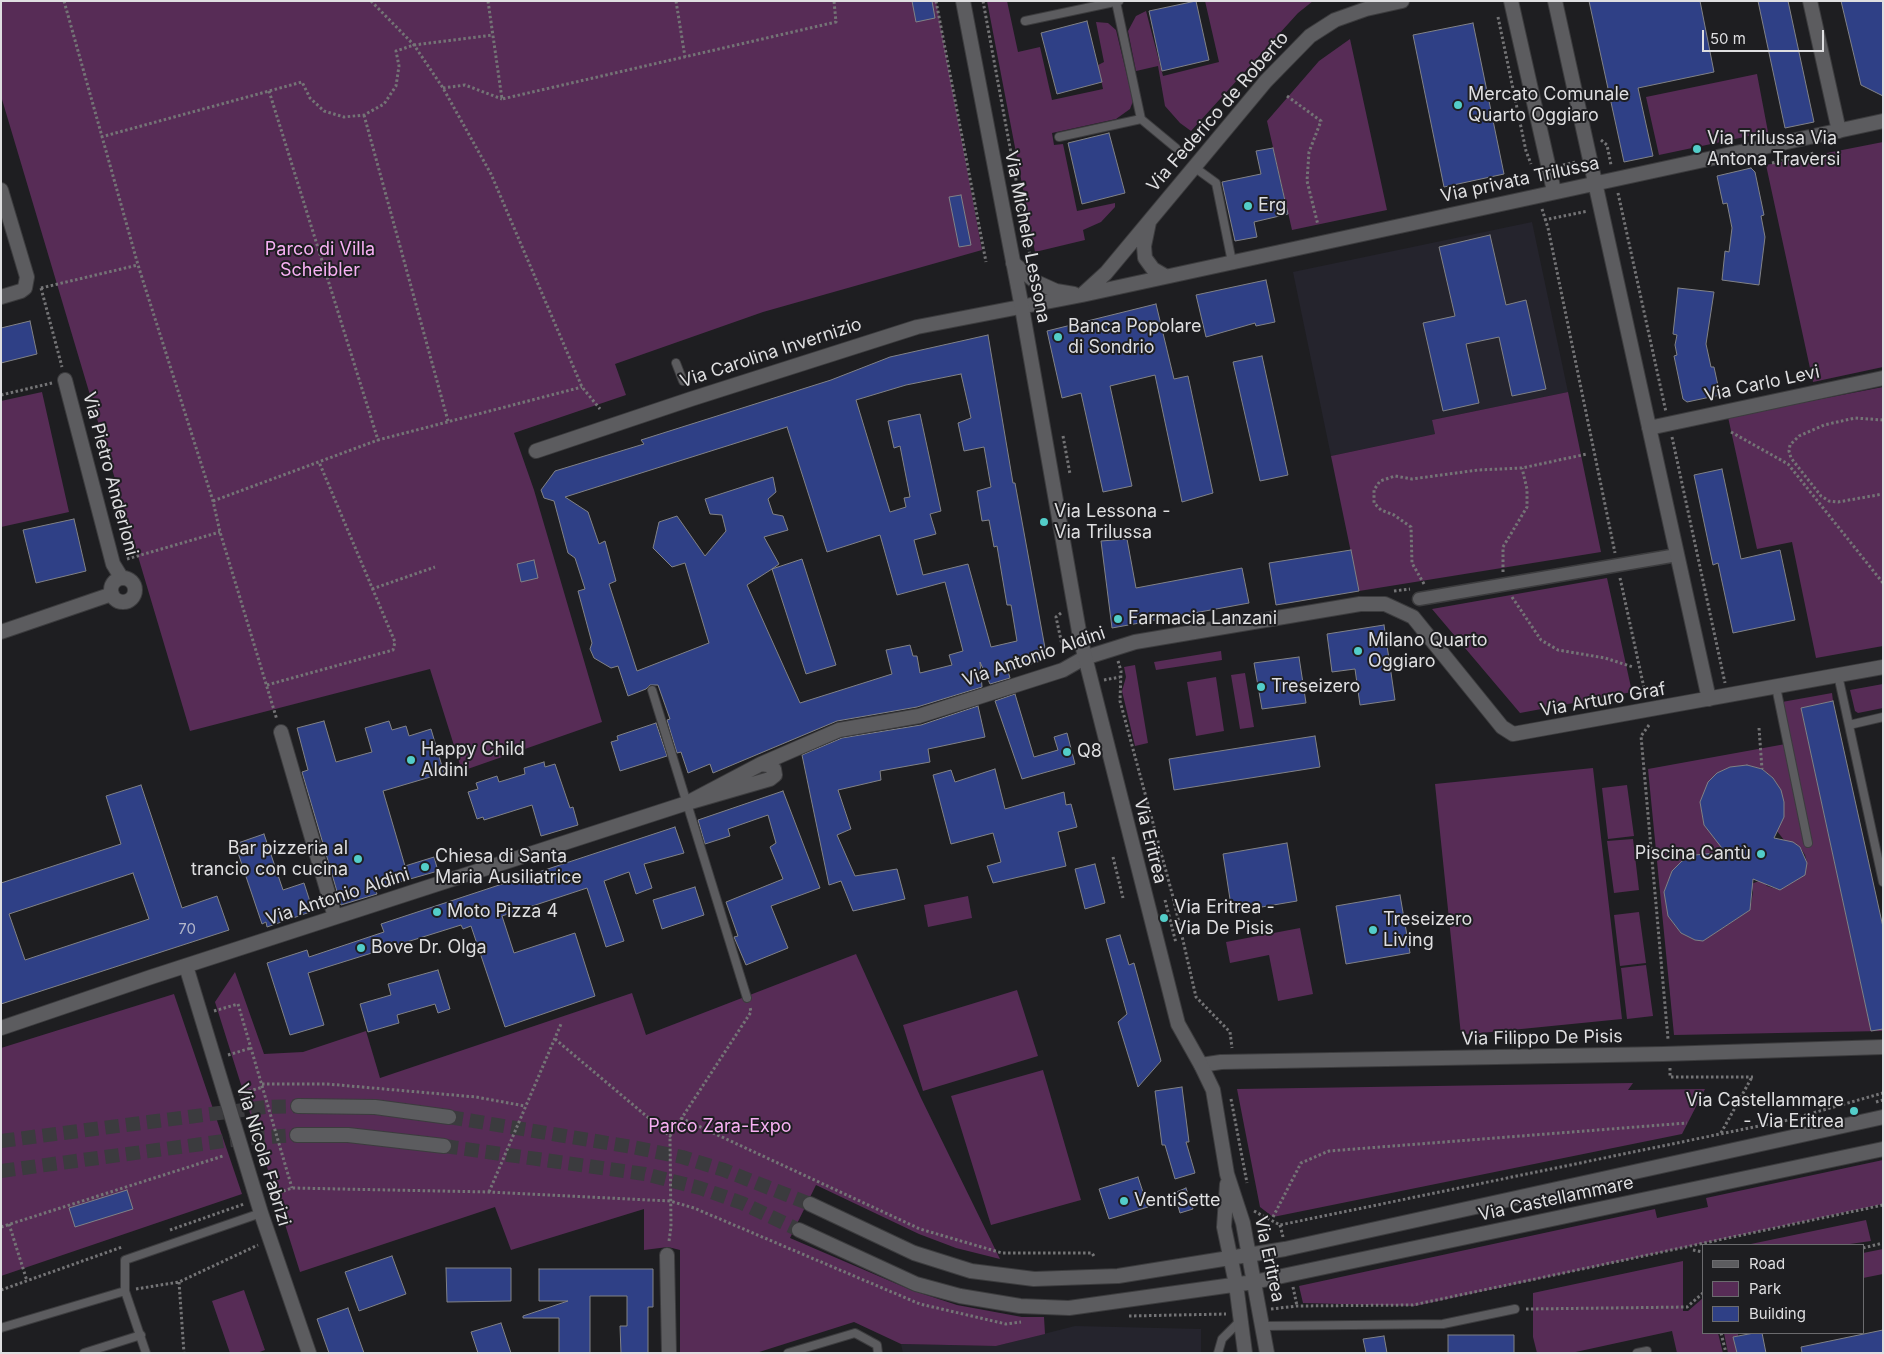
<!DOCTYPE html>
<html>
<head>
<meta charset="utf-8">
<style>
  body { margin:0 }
  #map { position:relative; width:1884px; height:1354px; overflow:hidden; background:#1e1e21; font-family:Inter,sans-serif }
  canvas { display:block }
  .frame { position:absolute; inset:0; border:2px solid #dfdfe1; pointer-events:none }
  .legend { position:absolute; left:1702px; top:1244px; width:162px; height:90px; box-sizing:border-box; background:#1e1e21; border:1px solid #6b6b6e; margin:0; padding:6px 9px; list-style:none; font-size:15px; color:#dfdfe1 }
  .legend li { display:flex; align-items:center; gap:10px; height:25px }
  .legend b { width:25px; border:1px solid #6b6b6e }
  .scale { position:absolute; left:1702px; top:30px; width:122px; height:22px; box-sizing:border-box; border:2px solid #dfdfe1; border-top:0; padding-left:6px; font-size:15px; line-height:18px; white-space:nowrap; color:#dfdfe1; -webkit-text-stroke:4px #1e1e21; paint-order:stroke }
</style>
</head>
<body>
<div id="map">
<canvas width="1884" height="1354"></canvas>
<div class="frame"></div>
<ul class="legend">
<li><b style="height:6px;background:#5c5c5f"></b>Road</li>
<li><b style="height:14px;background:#572c56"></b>Park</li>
<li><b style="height:14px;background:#2f4086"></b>Building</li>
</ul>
<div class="scale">50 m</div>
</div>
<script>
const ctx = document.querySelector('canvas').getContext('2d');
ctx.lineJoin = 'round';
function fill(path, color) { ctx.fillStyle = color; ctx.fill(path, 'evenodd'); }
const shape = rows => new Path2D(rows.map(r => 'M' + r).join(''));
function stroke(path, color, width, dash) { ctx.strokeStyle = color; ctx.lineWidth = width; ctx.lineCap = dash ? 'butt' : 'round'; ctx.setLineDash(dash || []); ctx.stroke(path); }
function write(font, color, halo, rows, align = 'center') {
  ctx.font = font + ' Inter,sans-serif'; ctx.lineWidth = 4; ctx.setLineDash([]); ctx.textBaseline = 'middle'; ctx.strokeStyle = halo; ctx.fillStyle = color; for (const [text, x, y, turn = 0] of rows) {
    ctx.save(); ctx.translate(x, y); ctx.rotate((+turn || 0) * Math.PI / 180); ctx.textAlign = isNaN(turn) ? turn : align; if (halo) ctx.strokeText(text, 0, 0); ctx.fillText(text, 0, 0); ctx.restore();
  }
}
fill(shape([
  [1532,222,1568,392,1432,420,1435,434,1331,456,1293,272],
  [1075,1326,1201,1329,1201,1353,903,1353,901,1344,996,1346]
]), '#25242d');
fill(shape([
  [1,1,936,1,982,250,763,312,615,364,626,395,514,433,534,490,602,722,462,771,430,669,190,731,1,96],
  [987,1,1007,1,1018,52,1040,47,1052,100,1103,89,1098,65,1104,62,1096,22,1108,23,1116,30,1133,101,1130,109,1116,119,1052,133,1054,145,1063,144,1077,211,1115,203,1115,207,1101,222,1083,230,1085,240,1035,252],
  [1205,1,1313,1,1298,13,1191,131,1180,123,1165,106,1158,66,1136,71,1128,31,1136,16,1146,11,1163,76,1219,62],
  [1350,39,1387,210,1292,230,1267,121,1319,61],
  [1757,74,1768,132,1659,155,1646,97],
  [1883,142,1883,367,1813,382,1766,165],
  [1883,387,1883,646,1816,658,1792,542,1757,549,1728,417],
  [42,392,69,512,1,527,1,401],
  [1568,392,1601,552,1359,591,1331,456,1435,434,1432,420],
  [1607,578,1632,692,1520,713,1432,609],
  [1221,651,1222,660,1156,670,1154,662],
  [1135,665,1148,743,1135,746,1122,691,1126,677,1124,667],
  [1245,673,1254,727,1240,729,1231,675],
  [1216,677,1224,731,1196,736,1187,682],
  [1883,684,1883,708,1858,713,1855,711,1850,690],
  [1832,693,1833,701,1801,708,1871,1031,1883,1029,1883,1031,1674,1035,1648,769,1791,743,1782,702],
  [1747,765,1762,769,1773,778,1781,790,1784,802,1784,817,1777,831,1784,840,1800,847,1805,855,1807,863,1805,874,1780,890,1767,886,1762,880,1751,884,1753,892,1750,910,1703,941,1695,940,1681,933,1668,916,1664,892,1672,871,1682,861,1695,855,1718,854,1722,844,1717,841,1704,825,1700,802,1717,773,1730,767],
  [1593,768,1622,1019,1461,1035,1435,784],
  [1627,785,1634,836,1608,839,1602,788],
  [1633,839,1639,890,1614,893,1607,841],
  [968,896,972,918,928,927,924,905],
  [1639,912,1646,963,1620,966,1614,915],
  [1300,928,1313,994,1278,1001,1269,955,1230,963,1226,942],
  [856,954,921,1098,1000,1259,956,1248,919,1234,816,1185,790,1238,911,1290,957,1305,1022,1317,1044,1317,1045,1334,996,1346,901,1344,854,1322,756,1353,680,1353,680,1250,668,1247,644,1250,644,1209,511,1250,495,1207,300,1272,215,1002,235,972,264,1054,303,1052,366,1031,380,1078,632,993,646,1035],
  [1646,965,1653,1016,1627,1019,1621,968],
  [1017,990,1038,1056,923,1091,903,1025],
  [174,994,242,1194,1,1276,1,1048],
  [1043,1070,1081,1200,991,1225,951,1096],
  [1633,1083,1628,1090,1705,1089,1682,1134,1273,1217,1260,1207,1237,1089],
  [1883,1160,1883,1204,1415,1306,1303,1303,1299,1286,1655,1209,1657,1218,1708,1207,1706,1198],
  [1866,1220,1871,1241,1843,1245,1746,1245],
  [1883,1249,1883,1274,1863,1278,1863,1253],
  [1683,1261,1683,1311,1688,1311,1703,1298,1703,1333,1718,1333,1723,1353,1677,1353,1672,1331,1571,1353,1537,1353,1533,1337,1533,1293],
  [244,1290,265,1350,257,1353,230,1353,212,1301],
  [1724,1333,1738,1333,1738,1336,1733,1337,1737,1353,1728,1353]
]), '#572c56');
const building = shape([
  [912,1,932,1,935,18,916,22,912,1],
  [1196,1,1209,60,1162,71,1149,11,1196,1],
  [1589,1,1700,1,1714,72,1638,88,1653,156,1624,162,1589,1],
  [1758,1,1788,1,1814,122,1785,128,1758,1],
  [1841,1,1883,1,1883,96,1861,85,1841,1],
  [1087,21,1102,82,1057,94,1041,33,1087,21],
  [1473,23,1504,174,1444,187,1413,35,1473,23],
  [1109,133,1125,193,1082,204,1068,143,1109,133],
  [1273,148,1288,214,1254,222,1257,237,1235,241,1222,182,1261,174,1256,151,1273,148],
  [1751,168,1755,172,1764,215,1761,216,1765,237,1759,285,1722,280,1725,251,1729,252,1732,228,1727,203,1723,204,1717,176,1751,168],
  [961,195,971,245,959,247,949,197,961,195],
  [1490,235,1506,305,1526,300,1546,389,1512,396,1499,337,1466,344,1479,403,1443,411,1423,323,1455,316,1439,247,1490,235],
  [1266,280,1275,322,1256,326,1255,323,1206,337,1196,295,1266,280],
  [1678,288,1714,292,1706,344,1711,367,1714,367,1720,395,1687,402,1683,399,1674,356,1677,355,1675,345,1677,335,1673,334,1678,288],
  [1156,304,1174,379,1188,376,1213,493,1182,502,1155,375,1110,386,1132,486,1103,492,1081,393,1062,398,1047,331,1156,304],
  [30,321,37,354,1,363,1,328,30,321],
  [988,335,1013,483,1015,483,1047,659,1008,671,1010,678,990,684,980,662,982,687,917,707,837,721,713,773,710,764,688,773,681,752,677,753,667,720,670,719,658,685,650,685,646,689,628,696,618,666,611,668,594,658,590,649,592,643,578,591,585,589,575,558,568,553,554,501,544,498,541,490,555,471,644,444,641,440,831,380,890,357,988,335],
  [961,374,971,418,958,423,964,451,984,447,991,487,977,491,982,521,989,520,994,547,997,546,1007,605,1011,605,1017,641,991,647,968,564,923,575,914,540,936,534,930,514,941,511,920,414,888,421,894,448,900,446,910,497,904,498,906,507,890,512,856,400,906,385,961,374],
  [787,427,827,552,880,535,897,595,945,582,963,651,949,655,952,665,920,673,917,656,913,656,910,645,886,650,892,674,800,703,747,585,772,569,806,674,836,665,802,559,772,569,779,564,764,537,788,530,783,516,773,514,768,499,776,492,773,477,705,499,710,514,722,515,726,531,705,556,677,516,659,522,653,548,672,567,685,563,709,643,637,671,609,584,616,581,605,541,599,544,588,512,565,497,787,427],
  [1262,356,1288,475,1260,481,1233,362,1262,356],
  [1722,469,1741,559,1780,550,1795,620,1733,633,1718,563,1713,565,1694,475,1722,469],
  [74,519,86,571,36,583,23,530,74,519],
  [1127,539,1136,588,1242,568,1249,603,1112,628,1101,541,1127,539],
  [1351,550,1359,591,1276,605,1269,563,1351,550],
  [534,560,538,578,521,582,517,564,534,560],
  [1384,625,1395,700,1360,705,1355,669,1332,672,1327,634,1384,625],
  [1299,657,1306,703,1262,709,1254,663,1299,657],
  [1015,694,1034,757,1058,750,1054,737,1067,733,1075,764,1022,779,995,701,1015,694],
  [1833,701,1883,927,1883,1029,1871,1031,1801,708,1833,701],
  [978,706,985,737,928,749,930,762,880,771,881,780,838,790,851,829,837,835,855,876,897,869,905,899,853,911,841,881,829,885,802,755,842,738,921,725,978,706],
  [324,721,336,762,372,752,365,728,389,721,392,730,406,726,409,736,431,729,444,773,383,791,405,866,434,857,438,871,375,889,377,894,341,905,302,772,308,770,297,728,324,721],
  [656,723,667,756,620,771,611,742,618,740,617,736,656,723],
  [1315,736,1320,767,1174,790,1169,759,1315,736],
  [544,762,545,767,555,764,570,808,573,807,578,825,541,836,532,805,484,820,483,817,477,819,468,792,478,789,476,783,497,776,499,782,525,774,524,768,544,762],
  [1747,765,1762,769,1773,778,1781,790,1784,802,1784,817,1774,838,1793,842,1800,847,1807,863,1805,875,1780,890,1753,879,1750,910,1703,941,1695,940,1681,933,1668,916,1664,892,1672,871,1682,861,1695,855,1725,852,1704,825,1700,802,1708,782,1717,773,1730,767,1747,765],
  [995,769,1005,809,1064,792,1066,805,1071,804,1077,827,1058,832,1066,866,993,883,987,866,1001,862,993,833,951,844,933,775,951,770,955,782,995,769],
  [141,785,182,908,217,896,229,930,1,1004,1,883,121,844,106,796,141,785],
  [133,873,149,919,25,960,9,914,133,873],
  [783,791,820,888,771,906,788,948,746,965,734,937,738,936,726,902,783,879,770,847,776,843,768,815,728,829,730,836,705,844,698,820,783,791],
  [675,827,684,853,644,864,652,888,636,894,629,872,604,881,624,941,606,947,587,888,502,916,514,953,575,933,595,996,505,1027,471,926,463,929,461,925,308,973,324,1025,290,1035,267,963,307,950,309,957,384,932,381,924,675,827],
  [264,834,283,890,304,883,313,911,267,927,266,922,262,924,235,844,264,834],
  [1287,843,1297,901,1232,912,1223,854,1287,843],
  [1095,864,1105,903,1085,909,1075,869,1095,864],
  [695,887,704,915,662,929,653,900,695,887],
  [1400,895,1410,953,1346,964,1336,906,1400,895],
  [1120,935,1129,965,1134,963,1161,1061,1138,1087,1118,1022,1127,1014,1106,939,1120,935],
  [438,970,450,1009,438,1013,435,1004,397,1015,399,1023,368,1032,360,1004,391,995,388,984,438,970],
  [1182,1087,1189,1142,1186,1142,1195,1173,1175,1179,1165,1145,1162,1145,1155,1091,1182,1087],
  [1138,1177,1148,1207,1109,1219,1099,1189,1138,1177],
  [1186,1188,1193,1209,1180,1213,1174,1193,1186,1188],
  [127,1190,133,1209,75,1227,69,1208,127,1190],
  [392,1256,406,1294,359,1311,345,1272,392,1256],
  [446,1268,511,1268,511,1301,447,1302,446,1268],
  [539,1269,653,1269,653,1307,648,1307,648,1353,621,1353,620,1326,627,1326,627,1296,590,1296,590,1353,559,1353,559,1318,523,1318,523,1316,568,1301,539,1301,539,1269],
  [348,1308,364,1353,329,1353,317,1319,348,1308],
  [501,1323,511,1353,478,1353,471,1332,501,1323],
  [1883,1330,1883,1353,1802,1353,1801,1347,1883,1330],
  [1754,1333,1762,1333,1766,1353,1737,1353,1733,1337,1754,1333],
  [1448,1335,1514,1335,1514,1353,1448,1353,1448,1335],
  [1384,1336,1387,1353,1366,1353,1363,1339,1384,1336]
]);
fill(building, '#2f4086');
stroke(building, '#818286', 1);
stroke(shape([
  [449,1117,632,1147,682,1157,724,1170,810,1204],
  [1,1141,266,1107,298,1106],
  [444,1146,645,1174,700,1188,742,1203,799,1230],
  [1,1171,239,1139,297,1135]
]), '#3b3b3e', 14, [14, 7]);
const service = shape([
  [1116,2,1141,119,1176,148],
  [1025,21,1119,1],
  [1059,137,1141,119],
  [1194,167,1216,183,1232,262],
  [676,363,683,381],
  [1838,675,1883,882],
  [1776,687,1808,843],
  [652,690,747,998],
  [1849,725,1883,717],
  [1264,1326,1443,1324,1515,1309],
  [1,1328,125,1291],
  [84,1353,141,1335],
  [146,1353,125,1291,125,1260,261,1213],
  [788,1353,855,1333,877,1345,878,1353],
  [1218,1353,1222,1339,1241,1320],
  [1637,1353,1647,1351]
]);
const pedestrian = shape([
  [1419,599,1677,555]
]);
const minor = shape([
  [1511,1,1554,191],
  [1555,1,1709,699],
  [1810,1,1839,131],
  [1149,222,1144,246,1145,258,1153,269,1165,276],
  [1013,263,1036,282,1056,291,1074,294],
  [1083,294,1106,273,1266,81,1310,36,1335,20,1366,9,1402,1],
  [65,380,113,564,121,577],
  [1649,428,1883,378],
  [536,451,691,399,917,327,1082,295,1883,121],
  '111 590a12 12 0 1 1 24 0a12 12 0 1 1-24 0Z',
  [1,632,112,594],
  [281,732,335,917],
  [687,803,761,764,839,730,919,716,1063,670,1084,658,1135,642,1360,604,1385,604,1413,617,1502,727,1513,734,1883,667],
  [186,966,261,1213,309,1353],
  [1,1028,151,977,687,803,770,779,775,775,774,769,768,765,761,764],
  [1201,1065,1221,1062,1663,1054,1883,1047],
  [667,1255,669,1353]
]);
const tertiary = shape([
  [963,1,1022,308,1080,637,1178,1024,1201,1065,1213,1090,1227,1174,1243,1223,1267,1353],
  [1,190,27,277,25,288,21,291,1,297],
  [298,1106,375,1107,449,1117],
  [297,1135,348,1135,444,1146],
  [1227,1184,1224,1227,1236,1284,1245,1353],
  [810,1204,914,1253,971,1271,1034,1279,1118,1276,1285,1249,1883,1117],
  [799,1230,916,1284,960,1296,1020,1306,1069,1308,1254,1282,1883,1149]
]);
stroke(service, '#3c3c3e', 10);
stroke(pedestrian, '#3c3c3e', 15);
stroke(minor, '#3c3c3e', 16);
stroke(tertiary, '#3c3c3e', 16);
stroke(shape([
  [64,1,138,265,213,501,220,532,277,720],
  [371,1,414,45,443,88,491,174,582,387,600,409],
  [488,1,502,99,836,22,834,1],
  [676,1,685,57],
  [936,1,986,262],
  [983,1,1030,256],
  [1498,17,1526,151,1531,164],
  [443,88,465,85,502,99],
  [269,91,378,440,582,387],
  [1287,96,1321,121,1309,152,1307,181,1318,225],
  [364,115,448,421],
  [101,137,302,82,310,98,324,111,344,117,364,115,384,104,396,86,399,66,396,51,414,45,493,35],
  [1601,140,1607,145,1611,165],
  [1772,163,1814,153],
  [1563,165,1576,162],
  [1618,193,1666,412],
  [1542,209,1548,228,1615,553],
  [1544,220,1588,211],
  [41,288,62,367],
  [41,288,138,265],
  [1,395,52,383],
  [1883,420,1855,418,1824,425,1799,436,1790,445,1789,451,1791,458,1821,496,1829,501,1838,502,1883,494],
  [1731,432,1788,464,1883,583],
  [1063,436,1070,474],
  [1672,437,1725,683],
  [213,501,378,440],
  [127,559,220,532],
  [1503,572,1503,547,1527,507,1527,489,1522,468],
  [1620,578,1646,697],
  [1424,584,1412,563,1411,527,1394,515,1381,510,1374,503,1374,490,1380,481,1395,476,1412,479,1478,470,1522,468,1587,454],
  [372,589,435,567],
  [1394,591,1410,589],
  [1512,597,1541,640,1558,650,1605,658,1633,667],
  [1061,613,1056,617,1064,654],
  [1118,661,1121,671,1120,701,1173,897,1196,997,1230,1032,1232,1048],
  [1104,680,1120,677],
  [267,685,393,650,395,642,319,462],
  [1649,725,1641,736,1668,1039],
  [1759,728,1762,769],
  [1113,857,1123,898],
  [1165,900,1176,943],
  [214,1011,238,1004,292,1188],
  [555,1039,670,1136,751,1012,750,1007],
  [228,1055,251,1048],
  [1670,1068,1670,1077,1753,1077],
  [262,1084,327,1084,476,1097,525,1106],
  [239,1094,263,1087],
  [1231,1099,1247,1183],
  [1876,1102,1883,1100],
  [681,1118,920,1229,1002,1253,1092,1253,1095,1258],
  [1721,1133,1752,1077],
  [489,1192,561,1024],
  [269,1196,292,1188,489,1192,670,1201,694,1208,920,1304,1006,1324,1021,1322],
  [1254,1211,1280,1225,1788,1120,1883,1093],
  [1273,1217,1301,1163,1329,1151,1687,1123],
  [9,1224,27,1281],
  [1280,1225,1283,1237],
  [1,1227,223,1156],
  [170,1230,244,1204],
  [669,1241,671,1227,670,1136],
  [1863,1248,1883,1243],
  [1693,1250,1703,1252],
  [179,1282,184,1353],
  [1293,1287,1297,1306],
  [136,1289,179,1282,258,1245],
  [1,1290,122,1247],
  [1271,1309,1297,1306,1413,1305,1883,1205],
  [1526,1309,1687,1307,1703,1293],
  [1129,1316,1226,1314],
  [1721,1333,1726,1353]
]), '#747476', 3, [2.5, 2.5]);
stroke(service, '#5c5c5f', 8);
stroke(pedestrian, '#5c5c5f', 12);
stroke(minor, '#5c5c5f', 14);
stroke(tertiary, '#5c5c5f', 14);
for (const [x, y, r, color] of [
  [1458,105,5,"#53cdc9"],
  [1697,149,5,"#53cdc9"],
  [1248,206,5,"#53cdc9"],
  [1058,337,5,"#53cdc9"],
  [1044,522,5,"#53cdc9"],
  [1118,619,5,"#53cdc9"],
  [1358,651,5,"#53cdc9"],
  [1261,687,5,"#53cdc9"],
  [1067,752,5,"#53cdc9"],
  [411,760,5,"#53cdc9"],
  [1761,854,5,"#53cdc9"],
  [358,859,5,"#53cdc9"],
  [425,867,5,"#53cdc9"],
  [437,912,5,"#53cdc9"],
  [1164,918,5,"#53cdc9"],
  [1373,930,5,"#53cdc9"],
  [361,948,5,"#53cdc9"],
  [1854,1111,5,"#53cdc9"],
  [1124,1201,5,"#53cdc9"]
]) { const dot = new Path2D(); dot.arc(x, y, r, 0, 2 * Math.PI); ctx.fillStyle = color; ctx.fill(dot); stroke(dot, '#1e1e21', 2); }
write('15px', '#b3b7ca', null, [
  ["70",187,929]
]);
write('18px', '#dfdfe1', '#1e1e21', [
  ["Mercato Comunale",1468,95],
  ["Quarto Oggiaro",1468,116],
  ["Via Trilussa Via",1707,139],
  ["Antona Traversi",1707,160],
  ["Erg",1258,206],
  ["Banca Popolare",1068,327],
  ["di Sondrio",1068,348],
  ["Via Lessona -",1054,512],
  ["Via Trilussa",1054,533],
  ["Farmacia Lanzani",1128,619],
  ["Milano Quarto",1368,641],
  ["Oggiaro",1368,662],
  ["Treseizero",1271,687],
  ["Happy Child",421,750],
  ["Aldini",421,771],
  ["Q8",1077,752],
  ["Bar pizzeria al",348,849,"right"],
  ["trancio con cucina",348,870,"right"],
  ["Piscina Cantù",1751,854,"right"],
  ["Chiesa di Santa",435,857],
  ["Maria Ausiliatrice",435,878],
  ["Via Eritrea -",1174,908],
  ["Via De Pisis",1174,929],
  ["Moto Pizza 4",447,912],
  ["Treseizero",1383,920],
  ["Living",1383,941],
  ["Bove Dr. Olga",371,948],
  ["Via Castellammare",1844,1101,"right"],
  ["- Via Eritrea",1844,1122,"right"],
  ["VentiSette",1134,1201]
], 'left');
write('18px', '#dfdfe1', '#1e1e21', [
  ["Via Federico de Roberto",1218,112,-49],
  ["Via privata Trilussa",1520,180,-12],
  ["Via Michele Lessona",1027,237,79],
  ["Via Carolina Invernizio",771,353,-18],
  ["Via Carlo Levi",1762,384,-12],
  ["Via Pietro Anderloni",110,474,75],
  ["Via Antonio Aldini",1034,657,-19],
  ["Via Arturo Graf",1603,700,-10],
  ["Via Eritrea",1150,841,76],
  ["Via Antonio Aldini",338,897,-18],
  ["Via Filippo De Pisis",1542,1038,-1],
  ["Via Nicola Fabrizi",263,1155,73],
  ["Via Castellammare",1556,1199,-12],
  ["Via Eritrea",1269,1259,78]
]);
write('18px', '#f7b0f3', '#1e1e21', [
  ["Parco di Villa",320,250],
  ["Scheibler",320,271],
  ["Parco Zara-Expo",720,1127]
]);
</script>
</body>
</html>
